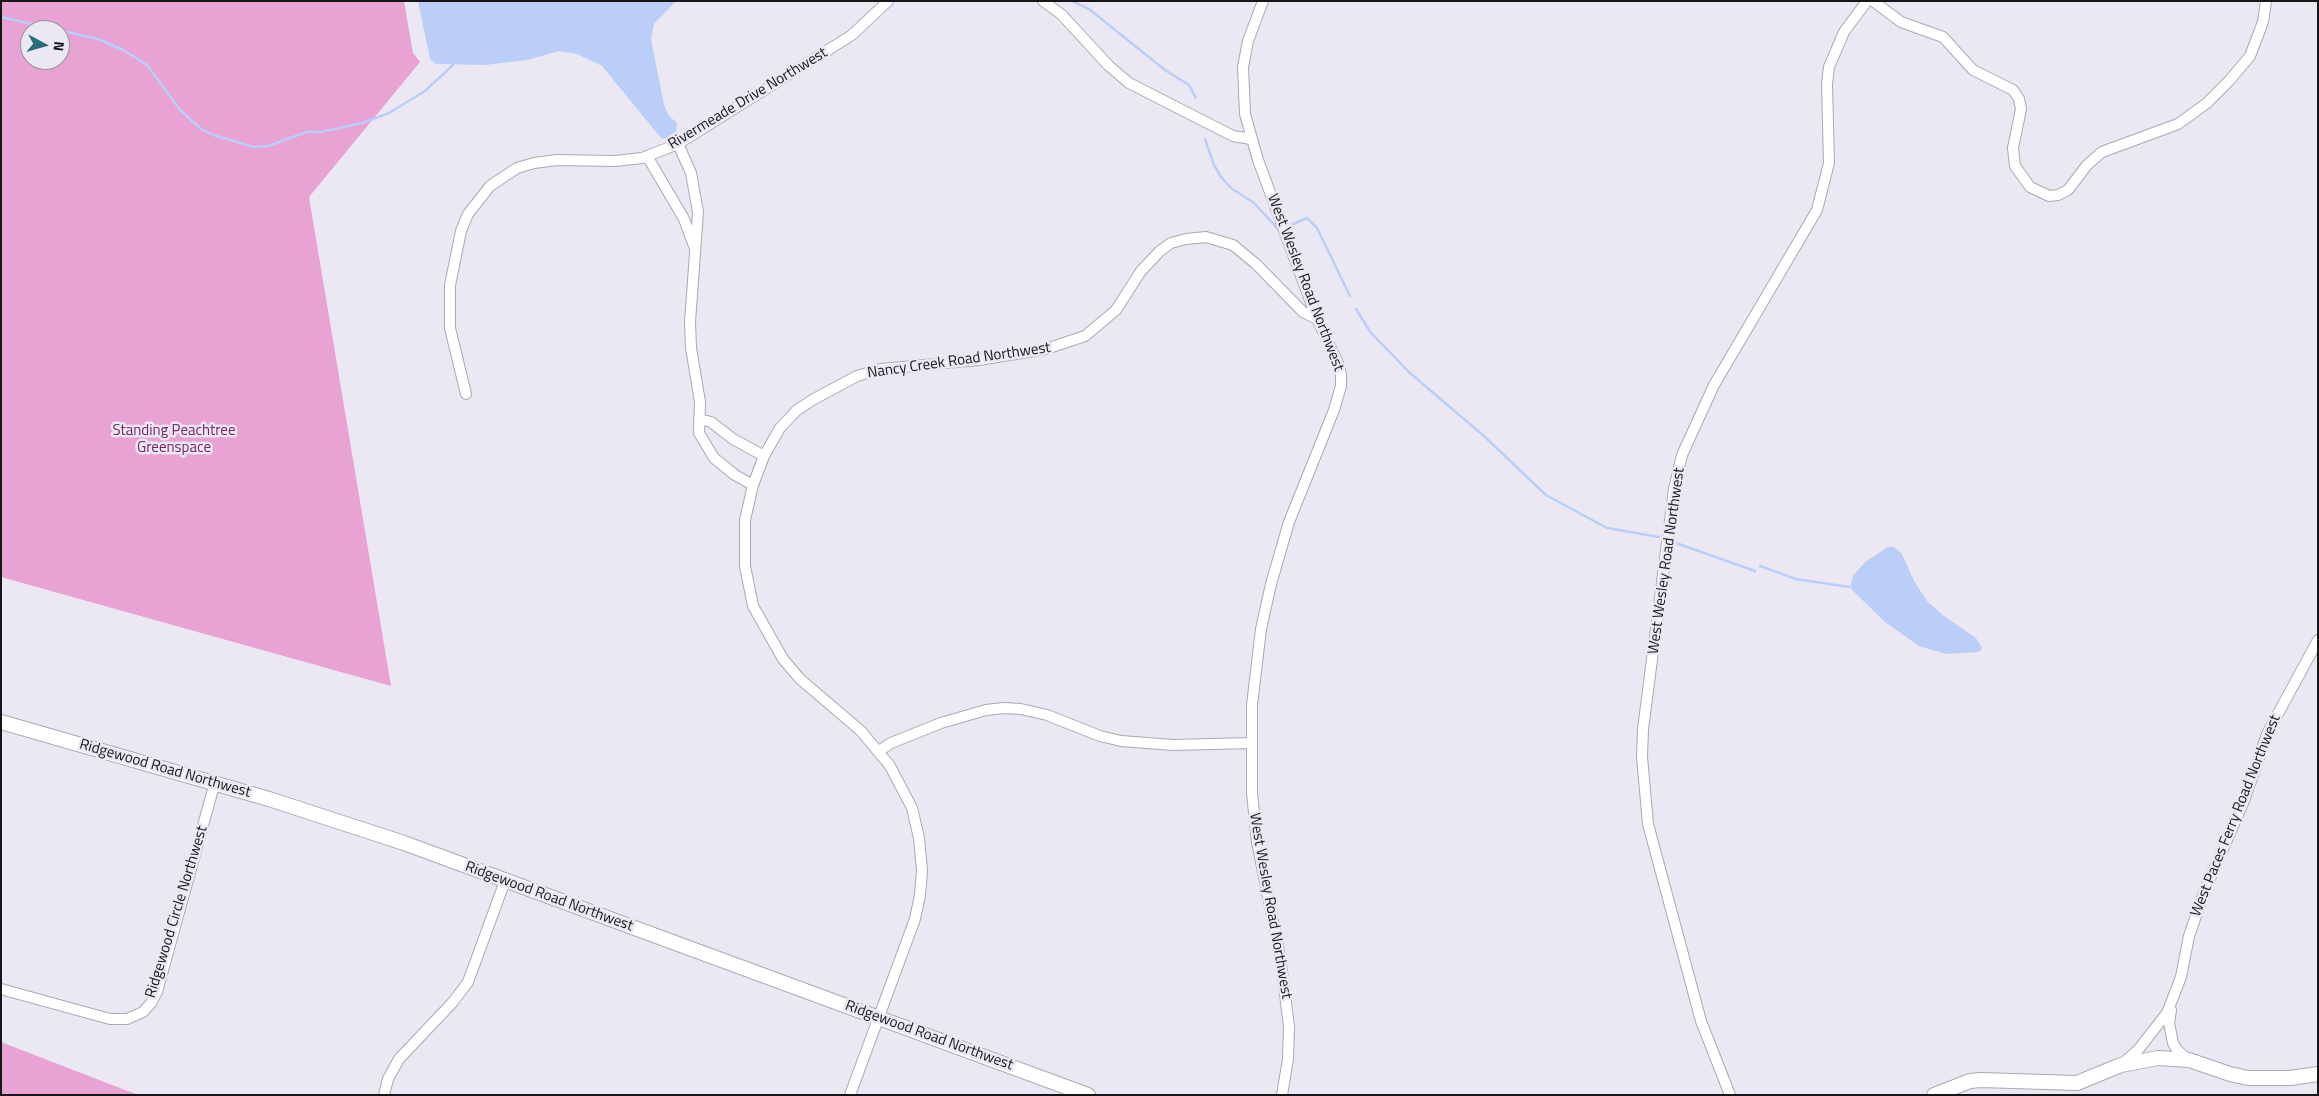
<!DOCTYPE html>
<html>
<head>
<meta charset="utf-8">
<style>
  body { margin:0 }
  #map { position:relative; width:2319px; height:1096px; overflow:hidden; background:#ece8f3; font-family:"Titillium Web",sans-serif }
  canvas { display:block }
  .frame { position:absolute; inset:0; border:2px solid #161518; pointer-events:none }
  .north { position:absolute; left:20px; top:20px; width:50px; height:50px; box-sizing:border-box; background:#ece8f3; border:1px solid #96949b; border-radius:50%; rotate:96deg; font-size:14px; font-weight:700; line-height:20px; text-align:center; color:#161518 }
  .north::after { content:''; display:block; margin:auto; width:18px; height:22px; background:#266e7a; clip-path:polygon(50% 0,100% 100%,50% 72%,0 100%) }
</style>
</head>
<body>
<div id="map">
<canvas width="2319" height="1096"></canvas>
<div class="frame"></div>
<div class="north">N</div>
</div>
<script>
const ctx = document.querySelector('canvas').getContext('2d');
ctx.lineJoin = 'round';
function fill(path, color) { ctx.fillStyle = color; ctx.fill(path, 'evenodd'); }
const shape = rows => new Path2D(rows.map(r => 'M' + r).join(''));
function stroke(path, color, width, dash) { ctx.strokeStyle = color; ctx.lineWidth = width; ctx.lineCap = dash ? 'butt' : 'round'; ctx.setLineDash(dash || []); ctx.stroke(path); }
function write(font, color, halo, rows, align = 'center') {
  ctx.font = font + ' "Titillium Web",sans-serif'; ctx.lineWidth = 5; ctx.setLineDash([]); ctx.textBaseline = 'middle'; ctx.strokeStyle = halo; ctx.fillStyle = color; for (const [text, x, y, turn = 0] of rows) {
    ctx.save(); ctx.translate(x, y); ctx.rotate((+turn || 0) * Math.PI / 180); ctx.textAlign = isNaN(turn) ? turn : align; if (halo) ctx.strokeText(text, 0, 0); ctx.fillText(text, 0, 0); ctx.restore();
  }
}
fill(shape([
  [1,1,404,1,413,53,420,62,309,197,391,686,1,577],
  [30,30,60,30,60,60,30,60],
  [1,1042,138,1095,1,1095]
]), '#e8a2d3');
fill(shape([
  [418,1,676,1,654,24,651,39,664,105,669,116,677,123,676,133,665,139,661,138,602,66,577,54,559,51,527,60,485,65,436,64,430,59],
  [1888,547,1894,547,1902,554,1914,581,1927,601,1944,616,1976,638,1982,648,1979,652,1946,654,1919,646,1885,622,1850,588,1853,576,1865,562]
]), '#bacef8');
stroke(shape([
  [1072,1,1089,9,1165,70,1189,85,1196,98],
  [1,17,98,39,123,50,147,65,180,110,201,129,213,135,254,147,268,146,307,132,321,132,362,123,389,113,425,91,453,65],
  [1205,139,1214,165,1221,177,1231,188,1254,203,1278,229],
  [1291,225,1307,218,1317,228,1350,296],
  [1356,309,1371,333,1410,373,1485,437,1546,495,1607,528,1659,537],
  [1676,543,1755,571],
  [1760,566,1796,579,1849,587]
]), '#bacef8', 2.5);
const street = shape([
  [1043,1,1061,14,1109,66,1129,83,1233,136,1251,139],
  [1263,1,1248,41,1243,67,1245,114,1258,160,1317,319,1338,363,1341,375,1341,386,1334,410,1289,522,1271,584,1261,629,1252,705,1252,793,1257,842,1280,956,1289,1026,1288,1059,1282,1095],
  [1873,1,1901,22,1943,37,1973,70,2013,90,2019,99,2021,109,2013,148,2015,166,2030,187,2049,196,2058,195,2068,190,2087,165,2102,152,2178,124,2207,103,2229,81,2250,56,2263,22,2266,1],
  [678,144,691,173,698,212,690,322,691,348,700,402,699,433,714,458,735,475,753,485],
  [647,156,684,219,694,246],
  [466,394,450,328,450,285,461,231,468,214,490,186,517,168,534,163,557,160,615,161,642,158,678,144,852,35,888,1],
  [699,419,711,422,733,439,764,456],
  [879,751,891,743,941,723,986,710,1004,708,1021,709,1047,715,1100,736,1121,741,1173,745,1251,743],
  [1,989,110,1019,127,1019,143,1012,151,1003,157,992,215,782],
  [2171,1010,2169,1023,2173,1043,2177,1050,2189,1060],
  [2122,1064,2138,1050,2167,1013,2181,977,2189,936,2205,890,2244,801,2267,734,2318,640],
  [384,1095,388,1079,399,1059,453,1002,468,982,505,881],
  [850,1095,915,919,920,895,922,870,919,838,912,808,890,766,861,731,800,679,783,659,753,606,745,566,745,520,753,485,764,456,780,428,797,410,814,399,857,376,881,369,979,360,1046,349,1085,336,1116,310,1141,271,1160,251,1171,243,1186,239,1206,237,1233,245,1256,264,1303,312,1317,319],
  [1730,1095,1701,1021,1648,824,1642,757,1643,729,1674,489,1682,455,1714,385,1817,210,1829,163,1827,84,1829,67,1844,32,1867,1]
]);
const secondary = shape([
  [1,722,269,799,404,843,1088,1095],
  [1934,1095,1970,1081,1981,1080,2077,1083,2121,1065,2158,1058,2189,1060,2230,1074,2248,1078,2290,1078,2318,1074]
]);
stroke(street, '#aba8b2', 12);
stroke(secondary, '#aba8b2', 16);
stroke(street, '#fff', 10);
stroke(secondary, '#fff', 14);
write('15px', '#161518', '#ece8f3', [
  ["Rivermeade Drive Northwest",748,99,-31],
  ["West Wesley Road Northwest",1305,283,69],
  ["Nancy Creek Road Northwest",959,361,-8],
  ["West Wesley Road Northwest",1667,561,-82],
  ["Ridgewood Road Northwest",165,769,16],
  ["West Paces Ferry Road Northwest",2236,816,-68],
  ["Ridgewood Road Northwest",549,897,20],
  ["West Wesley Road Northwest",1270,906,80],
  ["Ridgewood Circle Northwest",177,912,-73],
  ["Ridgewood Road Northwest",929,1036,20]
]);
write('15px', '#772664', '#ece8f3', [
  ["Standing Peachtree",174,431],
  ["Greenspace",174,448]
]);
</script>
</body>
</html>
